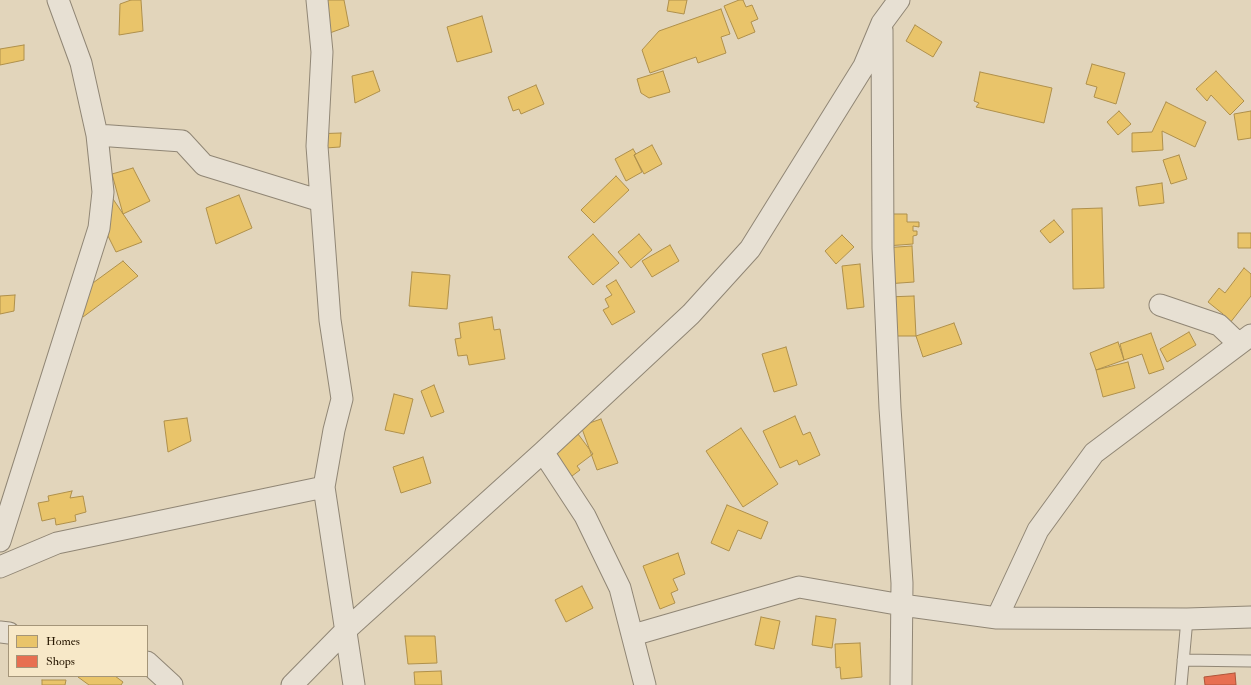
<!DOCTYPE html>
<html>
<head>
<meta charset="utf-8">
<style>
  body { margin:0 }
  #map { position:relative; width:1251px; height:685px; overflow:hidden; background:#e2d5bb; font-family:"IM FELL Double Pica",serif }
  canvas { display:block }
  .legend { position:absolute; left:8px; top:625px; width:140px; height:52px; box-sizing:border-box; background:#f7e8c8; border:1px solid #a49579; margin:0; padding:5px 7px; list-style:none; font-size:12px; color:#281803 }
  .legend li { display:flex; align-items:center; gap:8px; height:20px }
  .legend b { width:20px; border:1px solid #a49579 }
</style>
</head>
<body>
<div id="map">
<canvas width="1251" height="685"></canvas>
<ul class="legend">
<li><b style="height:11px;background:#e9c46a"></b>Homes</li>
<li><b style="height:11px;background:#e76f51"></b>Shops</li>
</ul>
</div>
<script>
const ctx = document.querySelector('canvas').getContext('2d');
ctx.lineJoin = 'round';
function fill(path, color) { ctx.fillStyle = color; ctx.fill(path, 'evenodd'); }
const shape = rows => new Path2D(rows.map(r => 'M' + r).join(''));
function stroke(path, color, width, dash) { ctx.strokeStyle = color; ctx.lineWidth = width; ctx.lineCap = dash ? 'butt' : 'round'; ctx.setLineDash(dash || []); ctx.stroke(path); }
const homes = shape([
  [131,0,141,0,143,31,119,35,120,4,131,0],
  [323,0,344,0,349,26,327,34,323,0],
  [669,0,687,0,684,14,667,11,669,0],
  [739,0,743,0,746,7,752,5,758,19,751,22,755,32,738,39,724,6,739,0],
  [721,9,730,34,721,37,726,53,698,63,696,57,650,73,642,50,659,31,721,9],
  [482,16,492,52,457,62,447,27,482,16],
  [915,25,942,42,933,57,906,41,915,25],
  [24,45,24,60,0,65,0,49,24,45],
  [1092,64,1125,73,1116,104,1094,97,1097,87,1086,84,1092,64],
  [373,71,380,91,355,103,352,76,373,71],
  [663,71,670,92,649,98,641,93,637,79,663,71],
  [1216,71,1244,101,1230,115,1211,95,1207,101,1196,89,1216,71],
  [980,72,1052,88,1044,123,976,107,979,103,974,101,980,72],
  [536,85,544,104,521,114,519,109,513,111,508,97,536,85],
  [1166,102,1206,122,1195,147,1162,131,1163,150,1132,152,1132,133,1152,132,1166,102],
  [1119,111,1131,124,1118,135,1107,122,1119,111],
  [1251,111,1251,138,1238,140,1234,114,1251,111],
  [341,133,340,147,311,149,312,134,341,133],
  [652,145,662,164,644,174,634,155,652,145],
  [633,149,636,154,634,155,642,172,626,181,615,159,633,149],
  [1179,155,1187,179,1171,184,1163,160,1179,155],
  [133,168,150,201,123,214,112,174,133,168],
  [616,176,629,190,594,223,581,210,616,176],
  [1162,183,1164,203,1139,206,1136,187,1162,183],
  [239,195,252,228,216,244,206,208,239,195],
  [111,196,142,242,116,252,93,206,111,196],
  [1102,208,1104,288,1073,289,1072,209,1102,208],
  [885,214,907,214,907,222,919,222,919,227,913,226,913,231,917,231,917,235,913,236,913,244,886,246,885,214],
  [1054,220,1064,232,1050,243,1040,231,1054,220],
  [1238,233,1251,233,1251,248,1238,248,1238,233],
  [593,234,619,263,593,285,568,257,593,234],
  [639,234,652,250,631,268,618,252,639,234],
  [842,235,854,247,836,264,825,251,842,235],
  [670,245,679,261,652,277,642,261,670,245],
  [912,246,914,282,886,284,883,248,912,246],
  [123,261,138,276,83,317,71,299,123,261],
  [860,264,864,307,847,309,842,266,860,264],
  [1244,268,1251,274,1251,296,1226,328,1218,321,1223,314,1208,302,1219,288,1225,293,1244,268],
  [412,272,450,275,447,309,409,306,412,272],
  [616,280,635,312,612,325,603,310,609,307,605,299,612,295,606,286,616,280],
  [15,295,14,311,0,314,0,296,15,295],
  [914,296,916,336,887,336,886,297,914,296],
  [492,317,494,330,500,329,505,359,469,365,467,355,458,356,455,339,461,338,459,323,492,317],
  [954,323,962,344,923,357,916,336,954,323],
  [1189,332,1196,345,1167,362,1160,349,1189,332],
  [1151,333,1164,369,1149,374,1142,354,1124,360,1120,344,1151,333],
  [1118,342,1124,360,1096,370,1090,353,1118,342],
  [786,347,797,385,774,392,762,354,786,347],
  [1128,362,1135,388,1103,397,1096,370,1128,362],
  [434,385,444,412,431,417,421,391,434,385],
  [394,394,413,399,404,434,385,430,394,394],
  [795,416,803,435,810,432,820,455,799,465,797,460,780,468,763,431,795,416],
  [187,418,191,441,168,452,164,421,187,418],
  [601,419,618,463,597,470,581,426,601,419],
  [741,428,778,484,743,507,706,451,741,428],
  [578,434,593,454,577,466,580,470,568,479,553,453,578,434],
  [423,457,431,483,401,493,393,467,423,457],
  [72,491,70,498,83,496,86,512,75,515,76,521,56,525,55,518,42,521,38,503,49,501,48,496,72,491],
  [727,505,768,522,761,539,738,530,729,551,711,543,727,505],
  [678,553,685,574,673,579,678,590,671,593,675,603,660,609,643,566,678,553],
  [582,586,593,608,566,622,555,600,582,586],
  [816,616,836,619,832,648,812,645,816,616],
  [761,617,780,621,774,649,755,645,761,617],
  [405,636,435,636,437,663,408,664,405,636],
  [860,643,862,677,841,679,840,667,836,668,835,644,860,643],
  [441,671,442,685,415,685,414,672,441,671],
  [79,676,115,676,123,682,121,685,89,685,78,677,79,676],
  [42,680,66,680,65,685,42,685,42,680]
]);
fill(homes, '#e9c46a');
stroke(homes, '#af904b', 1);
const shops = shape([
  [1235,673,1236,685,1205,685,1204,677,1235,673]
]);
fill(shops, '#e76f51');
stroke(shops, '#ae553a', 1);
const service = shape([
  [1183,660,1251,661],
  [1181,685,1187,619]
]);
const minor = shape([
  [317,0,322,52,317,146,330,320,342,399,334,430,324,487,354,685],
  [882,30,883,248,890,408,902,583,901,685],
  [97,135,182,141,204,165,321,201],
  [1160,305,1219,325,1238,343],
  [543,452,585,516,620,588,645,685],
  [0,541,99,228,103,192,97,135,81,63,58,0],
  [0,567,57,543,324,487],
  [997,618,1038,530,1094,453,1251,335],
  [0,632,9,633],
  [633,635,799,587,902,605,997,618,1187,619,1251,617],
  [147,662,172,685],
  [292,685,347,629,543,452,691,314,750,249,864,66,882,23,899,0]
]);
stroke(service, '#908675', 13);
stroke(minor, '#908675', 23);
stroke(service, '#e7e0d3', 11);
stroke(minor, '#e7e0d3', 21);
</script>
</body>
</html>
